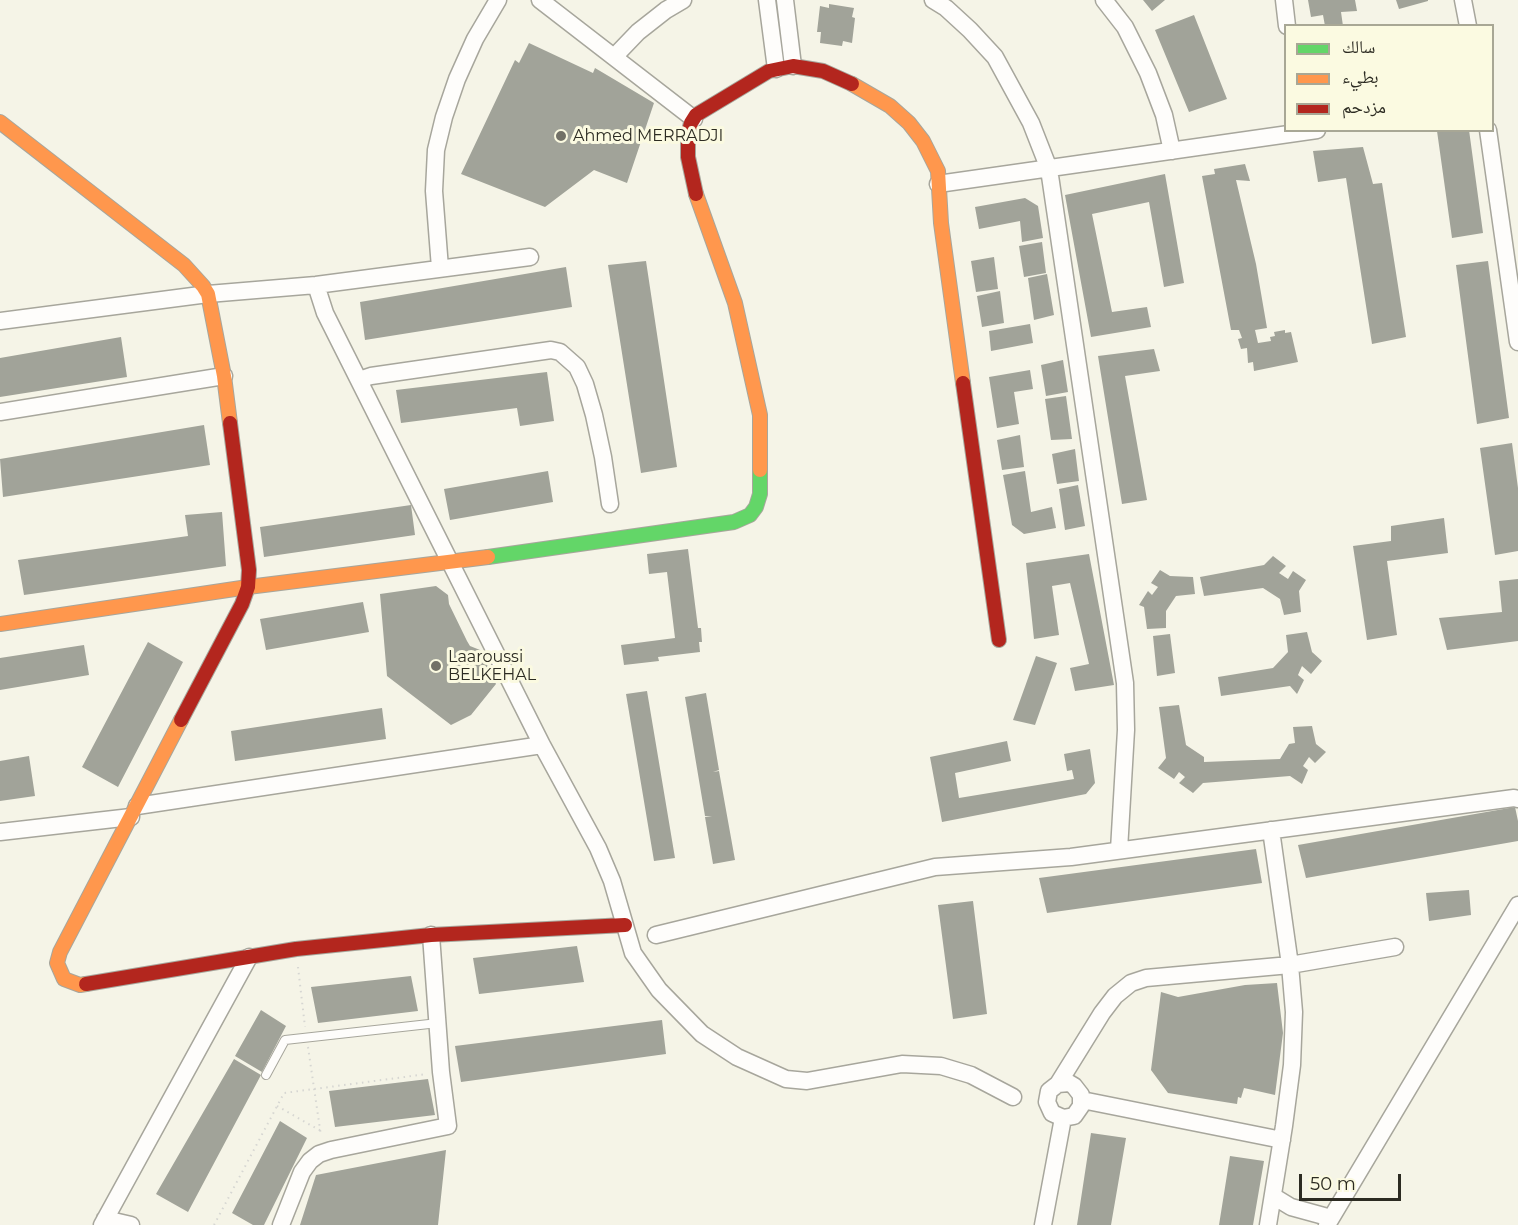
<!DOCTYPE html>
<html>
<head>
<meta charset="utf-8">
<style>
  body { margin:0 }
  #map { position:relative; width:1518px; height:1225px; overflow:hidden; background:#f5f4e7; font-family:Montserrat,"Noto Naskh Arabic",sans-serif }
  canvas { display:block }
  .legend { position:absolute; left:1284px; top:24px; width:210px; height:108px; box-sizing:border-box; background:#fbfae1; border:2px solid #a8a795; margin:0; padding:8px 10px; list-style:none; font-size:18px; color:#2c2b22 }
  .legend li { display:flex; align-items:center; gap:12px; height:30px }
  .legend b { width:30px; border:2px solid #a8a795 }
  .scale { position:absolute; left:1299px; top:1174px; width:102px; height:27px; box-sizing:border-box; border:3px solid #2c2b22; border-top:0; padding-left:8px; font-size:18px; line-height:21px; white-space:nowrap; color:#2c2b22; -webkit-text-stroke:4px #fbfae1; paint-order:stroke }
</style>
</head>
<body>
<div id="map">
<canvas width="1518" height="1225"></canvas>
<ul class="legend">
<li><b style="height:8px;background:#63d668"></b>سالك</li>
<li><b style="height:8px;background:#ff974d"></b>بطيء</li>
<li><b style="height:8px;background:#b3261e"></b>مزدحم</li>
</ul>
<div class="scale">50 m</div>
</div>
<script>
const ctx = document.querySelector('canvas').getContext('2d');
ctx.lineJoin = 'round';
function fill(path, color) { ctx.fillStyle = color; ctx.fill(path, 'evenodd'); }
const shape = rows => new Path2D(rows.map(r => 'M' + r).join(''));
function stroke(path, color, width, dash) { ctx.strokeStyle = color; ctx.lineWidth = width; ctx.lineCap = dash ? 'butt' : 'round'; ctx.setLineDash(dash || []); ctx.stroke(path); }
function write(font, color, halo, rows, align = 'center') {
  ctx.font = font + ' Montserrat,sans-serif'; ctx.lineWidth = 6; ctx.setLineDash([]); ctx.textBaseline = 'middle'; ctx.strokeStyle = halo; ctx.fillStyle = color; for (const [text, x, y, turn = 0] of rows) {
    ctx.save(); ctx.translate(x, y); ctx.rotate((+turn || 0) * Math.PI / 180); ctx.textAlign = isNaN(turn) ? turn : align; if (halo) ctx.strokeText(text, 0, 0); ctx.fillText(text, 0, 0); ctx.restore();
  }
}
fill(shape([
  [1143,0,1165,0,1152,11],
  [1308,0,1355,0,1357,11,1341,12,1343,26,1325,26,1323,15,1311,17],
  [1396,0,1428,0,1428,1,1399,9],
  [829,4,854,8,852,17,855,18,852,43,843,41,842,46,820,43,821,32,817,32,820,6,829,8],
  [1194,15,1227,99,1189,112,1155,30],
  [529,43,593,73,595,68,654,103,627,183,594,170,545,207,461,174,515,60,519,63],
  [1469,130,1483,233,1452,238,1437,131],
  [1363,147,1373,184,1382,183,1406,337,1372,344,1346,178,1318,182,1313,151],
  [1245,164,1250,181,1236,180,1256,264,1267,328,1255,330,1258,343,1271,341,1270,337,1275,336,1274,332,1285,330,1285,333,1291,332,1298,362,1254,371,1253,362,1248,363,1247,348,1241,349,1238,339,1242,338,1239,330,1231,330,1202,176,1215,174,1214,169],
  [1165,174,1184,283,1164,287,1149,202,1092,214,1112,312,1147,307,1151,327,1091,337,1065,195],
  [1025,198,1038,206,1043,238,1022,242,1020,221,979,229,975,207],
  [1042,242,1046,273,1024,277,1019,246],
  [994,257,998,289,976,292,971,261],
  [646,261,677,467,641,473,608,265],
  [1488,261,1509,418,1477,424,1456,265],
  [566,267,572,307,365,340,360,302],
  [1047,274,1054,315,1034,320,1028,278],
  [1000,291,1004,323,982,327,977,296],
  [1030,324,1033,343,991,351,989,331],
  [121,337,127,377,0,397,0,358],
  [1154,349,1160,371,1125,376,1147,500,1122,504,1098,356],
  [1063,360,1068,392,1046,396,1041,365],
  [1030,370,1033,389,1014,392,1019,424,997,428,989,377],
  [547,372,554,421,520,426,517,408,401,423,396,390],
  [1066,396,1072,439,1051,440,1045,399],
  [204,425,210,465,3,497,0,459],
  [1020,435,1024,467,1002,470,997,440],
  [1512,443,1518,488,1518,551,1495,555,1480,448],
  [1075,449,1079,481,1057,484,1052,454],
  [548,471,553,502,450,520,444,489],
  [1025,471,1031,512,1052,507,1056,528,1024,534,1012,525,1003,475],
  [1078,485,1085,526,1065,530,1059,489],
  [411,505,415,535,264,557,260,527],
  [222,512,226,566,24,595,18,560,188,536,185,515],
  [1444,518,1448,553,1387,561,1397,635,1367,640,1353,546,1391,541,1391,526],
  [688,549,698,628,701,628,702,642,699,642,700,652,658,657,659,661,624,665,621,645,675,638,667,572,649,574,647,554],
  [1089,554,1114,685,1075,691,1070,668,1089,664,1070,583,1052,586,1059,635,1034,639,1026,563],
  [1273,556,1286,566,1279,573,1288,579,1293,571,1306,580,1299,591,1301,612,1284,615,1280,599,1263,588,1204,596,1200,577,1264,565],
  [1160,570,1170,576,1193,577,1195,594,1176,596,1166,611,1166,628,1147,629,1144,607,1139,605,1148,591,1152,595,1158,587,1151,583],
  [1518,579,1518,641,1447,650,1439,618,1502,612,1499,581],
  [436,586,448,595,449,604,467,641,470,646,480,650,496,684,471,715,451,725,387,676,380,594],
  [363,602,369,632,266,650,260,619],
  [1307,632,1312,652,1322,661,1311,674,1302,666,1298,675,1304,680,1297,694,1290,686,1221,696,1218,677,1273,668,1288,652,1286,635],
  [1170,634,1175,673,1157,676,1153,636],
  [148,642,183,662,118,787,82,767],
  [84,645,89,675,0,690,0,658],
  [1036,656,1057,663,1035,725,1013,720],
  [647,691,675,858,654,861,626,694],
  [706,693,719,770,713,772,719,771,735,860,713,864,705,817,712,816,705,816,685,697],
  [1179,705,1186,745,1204,757,1204,762,1280,759,1289,744,1295,743,1293,727,1312,726,1316,744,1326,752,1315,763,1309,757,1303,766,1308,770,1302,784,1290,776,1203,783,1193,793,1179,783,1185,777,1179,772,1174,779,1158,768,1166,758,1159,707],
  [382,708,386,739,235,761,231,731],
  [1007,741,1011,761,955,773,959,798,1074,779,1072,770,1067,771,1064,754,1090,749,1095,783,1086,794,942,822,930,757],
  [29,756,35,796,0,801,0,761],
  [1515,807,1518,821,1518,841,1306,878,1298,845],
  [1256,849,1262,883,1047,913,1039,878],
  [1469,890,1471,915,1429,921,1426,893],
  [973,901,987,1014,953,1019,938,905],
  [577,946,584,982,479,994,473,958],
  [411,976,418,1011,318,1023,311,987],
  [1277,983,1283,1033,1275,1095,1244,1088,1241,1098,1238,1097,1237,1104,1168,1093,1151,1070,1161,992,1178,997,1245,985],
  [261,1010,286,1026,262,1072,235,1056],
  [662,1020,666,1054,461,1082,455,1046],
  [234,1059,261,1075,188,1212,156,1194],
  [428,1079,435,1115,335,1127,329,1091],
  [280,1121,307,1138,264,1225,253,1225,232,1213],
  [1091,1133,1126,1138,1111,1225,1077,1225],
  [446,1150,438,1225,300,1225,316,1175],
  [1230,1156,1264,1161,1253,1225,1219,1225]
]), '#a1a399');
const lane = shape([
  [266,1075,285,1040,438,1023]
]);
const street = shape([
  [540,0,694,119],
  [767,0,776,69],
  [785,0,793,66],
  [933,0,946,8,970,30,995,57,1031,123,1049,169,1125,683,1126,730,1119,850],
  [1104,0,1125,27,1148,73,1164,115,1172,151],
  [1284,0,1287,26],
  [1463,0,1468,26],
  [614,57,638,32,666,10,683,0],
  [1488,130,1518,342],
  [938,184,1317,130],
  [440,268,434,191,436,150,444,117,457,79,475,39,498,0],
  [316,285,325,313,542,745,598,848,612,881,633,953,659,990,702,1034,737,1057,786,1079,807,1081,902,1064,941,1066,971,1075,1013,1097],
  [0,321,208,294,316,285,530,257],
  [359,380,371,376,551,350,560,352,577,367,585,384,594,415,603,457,610,504],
  [0,412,224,376],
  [137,806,542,745],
  [0,832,131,817],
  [656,935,935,867,1071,857,1514,798,1518,799],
  [1058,1084,1069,1083,1074,1086,1081,1095,1081,1106,1074,1116,1063,1118,1052,1113,1047,1102,1049,1091,1058,1084,1102,1013,1115,996,1131,983,1146,978,1290,965,1395,947],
  [1082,1100,1282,1140],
  [1273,1196,1291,1207,1331,1218],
  [105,1219,131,1225],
  [102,1225,249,957],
  [281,1225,302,1172,310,1161,319,1154,331,1150,448,1126,441,1072,431,935],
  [1043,1225,1063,1118],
  [1268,1225,1284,1126,1292,1065,1294,1012,1290,965,1271,830],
  [1327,1225,1518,905]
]);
const fast = shape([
  [488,557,734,522,750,515,756,507,760,494,760,470]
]);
const slow = shape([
  [852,84,890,106,909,123,923,141,938,171,941,223,963,383],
  [0,122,184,265,203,286,208,294,224,376,230,423],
  [696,194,735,303,760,415,760,470],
  [0,624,248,587,488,557],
  [86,984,80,985,64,979,57,963,60,952,181,720]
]);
const jam = shape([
  [696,194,688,157,688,135,691,123,696,115,769,71,793,66,823,71,852,84],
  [963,383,999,640],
  [181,720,242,604,248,587,249,570,230,423],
  [86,984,296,949,431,935,625,925]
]);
stroke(lane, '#a7a69c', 10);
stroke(street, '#a7a69c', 19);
stroke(fast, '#a7a69c', 16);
stroke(slow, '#a7a69c', 16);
stroke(jam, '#a7a69c', 16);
stroke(shape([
  [298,967,305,1027],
  [308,1047,321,1136],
  [277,1106,321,1131],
  [214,1225,284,1093,427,1074]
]), '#d6d6d2', 2, [1.5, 4.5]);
stroke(lane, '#fefdfb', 8);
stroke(street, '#fefdfb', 16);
stroke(fast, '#63d668', 14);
stroke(slow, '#ff974d', 14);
stroke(jam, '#b3261e', 14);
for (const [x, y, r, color] of [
  [561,136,6,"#727167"],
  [436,666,6,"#727167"]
]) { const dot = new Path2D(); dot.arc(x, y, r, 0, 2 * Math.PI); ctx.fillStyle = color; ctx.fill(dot); stroke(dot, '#fbfae1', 2); }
write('16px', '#2c2b22', '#fbfae1', [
  ["Ahmed MERRADJI",573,136],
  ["Laaroussi",448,657],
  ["BELKEHAL",448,675]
], 'left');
</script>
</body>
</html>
